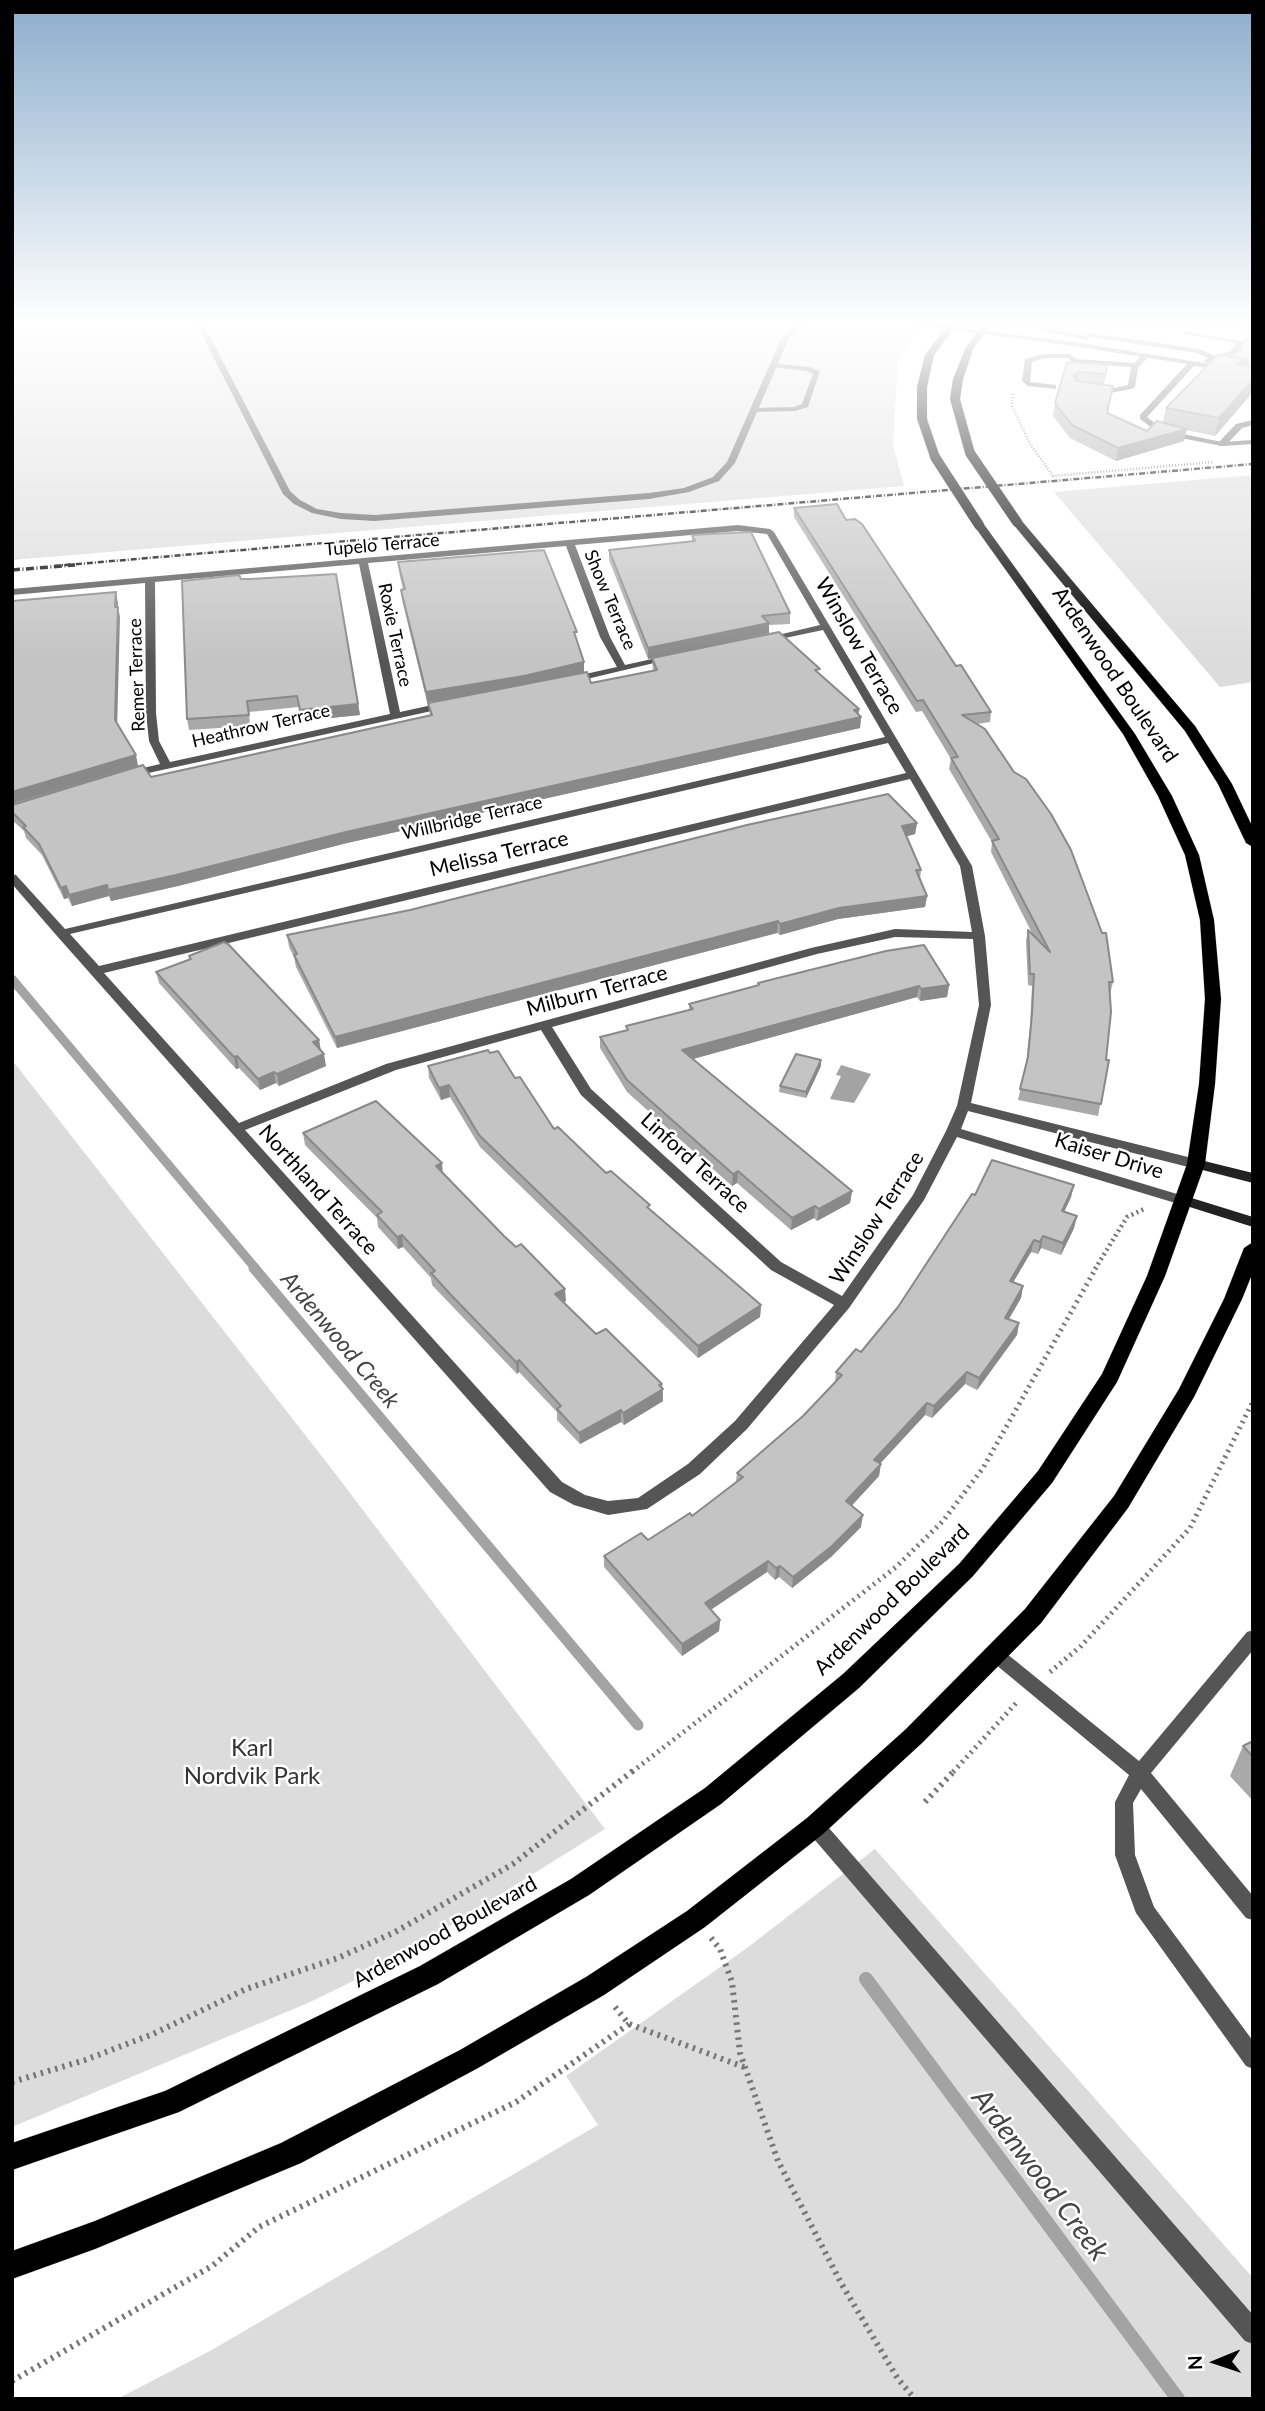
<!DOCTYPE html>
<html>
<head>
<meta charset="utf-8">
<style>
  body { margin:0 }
  #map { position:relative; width:1265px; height:2411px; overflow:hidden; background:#fff; font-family:Lato,sans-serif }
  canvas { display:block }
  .frame { position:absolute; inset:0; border:14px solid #000; pointer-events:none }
  .north { position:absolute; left:1181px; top:2327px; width:70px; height:70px; -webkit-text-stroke:5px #fff; paint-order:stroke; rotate:268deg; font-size:19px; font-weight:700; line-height:28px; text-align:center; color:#000 }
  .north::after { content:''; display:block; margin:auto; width:24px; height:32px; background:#000; clip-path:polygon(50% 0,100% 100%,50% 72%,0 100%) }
</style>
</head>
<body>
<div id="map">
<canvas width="1265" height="2411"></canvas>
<div class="frame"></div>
<div class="north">N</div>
</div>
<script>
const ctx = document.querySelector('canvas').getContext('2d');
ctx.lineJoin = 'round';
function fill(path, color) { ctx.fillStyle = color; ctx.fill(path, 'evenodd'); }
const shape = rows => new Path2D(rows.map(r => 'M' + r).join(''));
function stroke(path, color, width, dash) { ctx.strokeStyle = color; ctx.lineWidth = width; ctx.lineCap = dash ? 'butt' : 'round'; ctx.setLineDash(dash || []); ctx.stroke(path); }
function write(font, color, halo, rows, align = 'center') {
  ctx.font = font + ' Lato,sans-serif'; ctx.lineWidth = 5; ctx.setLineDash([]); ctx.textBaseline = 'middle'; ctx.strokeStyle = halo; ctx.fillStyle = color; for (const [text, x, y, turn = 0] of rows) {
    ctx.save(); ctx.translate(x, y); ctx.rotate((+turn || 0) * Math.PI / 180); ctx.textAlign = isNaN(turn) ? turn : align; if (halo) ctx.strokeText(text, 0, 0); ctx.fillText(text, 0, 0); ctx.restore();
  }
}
fill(shape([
  [12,323,923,323,898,362,893,445,904,486,12,560],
  [1253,475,1253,682,1220,687,1054,492],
  [12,1060,331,1468,605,1829,392,1962,308,2003,12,2127],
  [875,1849,1253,2278,1253,2399,117,2399,210,2351,598,2125,566,2076,747,1948]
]), '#dcdcdc');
fill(shape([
  [841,1065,871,1074,854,1103,830,1099,841,1076,836,1075]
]), '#a3a3a3');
stroke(shape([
  [12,979,256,1269]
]), '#a3a3a3', 9);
stroke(shape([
  [254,1268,638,1725]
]), '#a3a3a3', 11);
stroke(shape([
  [866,1979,1178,2399]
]), '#a3a3a3', 14);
const primary = shape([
  [949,323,958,323,934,355,927,387,927,419,940,457,935,460,930,457,917,419,917,387,925,355,949,323],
  [984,323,993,323,974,347,963,379,960,399,975,453,970,456,965,453,950,399,953,379,966,347,984,323],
  [1013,520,1021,520,1195,726,1232,784,1253,828,1253,847,1246,843,1218,784,1185,731,1013,524,1013,520],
  [975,523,983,523,1135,734,1172,796,1199,855,1214,920,1221,999,1215,1084,1205,1164,1165,1276,1117,1382,1052,1483,973,1576,859,1688,721,1804,589,1895,438,1984,179,2112,12,2170,12,2143,165,2091,420,1966,571,1879,705,1788,843,1674,959,1564,1038,1471,1102,1374,1147,1276,1187,1164,1199,1084,1205,999,1200,920,1185,855,1158,796,1123,734,975,527,975,523],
  [1253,1242,1253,1272,1242,1299,1194,1397,1128,1508,1041,1623,922,1743,823,1834,705,1927,604,1995,478,2068,301,2163,95,2249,12,2279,12,2251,95,2221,281,2143,460,2050,586,1977,687,1911,807,1818,906,1729,1025,1609,1114,1496,1179,1389,1224,1299,1244,1248,1253,1242]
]);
stroke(primary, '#dbdbdb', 1);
stroke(shape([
  [1013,394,1012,406,1030,444,1053,476,1213,462]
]), '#777', 2.5, [1, 2]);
stroke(shape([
  [1095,1269,1127,1217,1144,1209]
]), '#777', 4.5, [2, 3.5]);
stroke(shape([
  [1050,1672,1081,1646,1190,1528,1253,1401],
  [632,1772,896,1567,943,1521,983,1468,1096,1268],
  [953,1772,1018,1701]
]), '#777', 5, [2, 4.5]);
stroke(shape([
  [925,1802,955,1770],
  [711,1938,720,1949,732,1982,740,2053,778,2161,841,2283,898,2379,915,2399],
  [615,2007,629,2024,744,2067],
  [12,2082,85,2060,153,2034,246,1989,338,1958,395,1932,513,1864,634,1770],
  [12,2381,212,2266,259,2227,516,2102,629,2024]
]), '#777', 6, [2.5, 5]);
fill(shape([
  [1034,323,1042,323,1042,326,1051,329,1087,336,1090,333,1199,349,1215,356,1231,351,1236,343,1185,334,1183,331,1244,342,1237,354,1207,363,1203,361,1208,358,1197,353,1090,337,1087,340,1048,332,1036,328,1034,323],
  [1143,353,1150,355,1138,368,1135,387,1131,389,1110,393,1089,390,1093,388,1110,389,1128,385,1131,367,1074,363,1068,358,1045,358,1032,362,1030,382,1056,385,1056,389,1028,386,1022,381,1025,359,1044,354,1070,354,1076,359,1135,363,1143,353],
  [771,363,809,367,820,371,808,407,795,411,751,412,750,410,754,408,794,407,802,404,813,374,807,371,771,367,771,363],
  [1253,420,1253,425,1242,428,1225,446,1219,446,1219,442,1236,424,1253,420],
  [1253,1630,1253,1650,1151,1773,1253,1896,1253,1920,1246,1918,1141,1789,1133,1803,1135,1855,1154,1907,1253,2041,1253,2069,1246,2066,1136,1913,1115,1855,1115,1802,1129,1775,989,1659,986,1654,989,1649,995,1646,1001,1649,1139,1761,1247,1632,1253,1630],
  [815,1817,822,1820,1253,2315,1253,2344,1245,2341,808,1832,806,1826,808,1820,815,1817]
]), '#555');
fill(shape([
  [196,323,203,323,290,491,300,500,317,509,341,513,375,515,649,493,684,488,713,477,727,462,781,339,793,327,812,323,797,329,788,340,735,463,719,481,689,492,649,499,375,521,341,519,312,513,294,504,283,494,196,323],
  [899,323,920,323,1074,342,1253,371,1253,375,1194,366,1147,417,1163,430,1222,442,1253,440,1253,444,1222,446,1160,434,1140,419,1140,415,1187,364,1074,346,899,323],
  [738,525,770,529,774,532,972,866,985,936,991,1005,971,1103,1196,1159,1203,1164,1196,1169,968,1111,961,1129,1187,1197,1189,1200,1182,1205,957,1137,924,1200,849,1308,747,1429,700,1474,647,1509,608,1515,574,1505,550,1492,57,936,12,884,12,874,16,875,65,929,885,737,823,630,766,642,761,639,820,625,767,534,738,531,575,545,610,637,625,665,670,655,675,658,570,683,567,682,567,678,617,667,600,637,566,546,368,563,400,712,446,702,451,705,450,707,130,777,126,776,126,772,160,764,149,741,146,713,145,583,12,595,12,589,738,525],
  [359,564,390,714,170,762,159,741,156,713,155,582,359,564],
  [888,743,906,773,99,966,70,934,888,743],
  [910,779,960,866,972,932,895,929,811,948,386,1064,239,1123,104,973,910,779],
  [895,937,973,939,979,1005,957,1106,946,1131,913,1195,842,1296,781,1262,591,1089,552,1027,817,954,895,937],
  [541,1030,581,1095,771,1270,834,1305,735,1421,688,1464,638,1498,608,1501,585,1495,562,1482,245,1130,396,1070,541,1030]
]), '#555');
fill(shape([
  [1196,1159,1253,1173,1253,1183,1191,1167,1189,1164,1191,1161,1196,1159],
  [1182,1195,1253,1217,1253,1227,1177,1203,1175,1200,1177,1197,1182,1195]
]), '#222');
fill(primary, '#000');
stroke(shape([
  [54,566,1253,464]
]), '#000', 2.5, [6, 2, 1, 2]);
stroke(shape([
  [12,570,75,565]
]), '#000', 3.5, [8, 2.5, 1, 2.5]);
const primaryBridge = shape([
  [970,453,1017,522],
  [935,457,979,525]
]);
stroke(primaryBridge, '#dbdbdb', 10, []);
stroke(primaryBridge, '#000', 10);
fill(shape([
  [1253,331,1253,392,1215,436,1186,430,1184,441,1116,461,1070,438,1053,416,1055,403,1067,362,1106,374,1104,385,1108,413,1147,431,1163,422,1166,408,1229,356,1240,351],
  [794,508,846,520,991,712,990,722,977,724,1113,982,1110,994,1106,1060,1109,1060,1098,1116,1018,1100,1026,1064,1030,1026,1032,986,1028,985,1026,941,1028,930,1033,935,991,852,992,842,949,769,951,759,922,711,916,712,794,517],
  [692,535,790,613,790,624,769,625,769,633,648,659,609,560,609,550,692,541],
  [398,562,577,642,584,662,584,672,591,683,653,671,652,658,820,674,859,709,858,714,861,717,860,728,347,843,178,886,111,901,109,896,72,906,68,898,64,899,42,855,26,838,24,831,12,820,12,805,151,777,430,716,428,703,450,699,427,702,402,600,401,590,403,590,399,572],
  [241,579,358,704,360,715,301,721,299,707,249,712,250,726,189,730,187,719],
  [917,823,915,834,906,836,921,870,920,879,927,896,925,907,838,919,780,935,777,933,337,1048,296,967,294,957,289,947,287,935],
  [189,956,319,1040,321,1051,326,1066,279,1086,276,1083,260,1090,239,1068,236,1069,159,983,156,972,189,959],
  [758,983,949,985,947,997,920,1001,917,997,693,1059,852,1191,850,1203,817,1221,814,1218,791,1230,737,1183,732,1186,627,1092,600,1048,600,1037,626,1030,626,1026,689,1011,689,1004,758,986],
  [490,1053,515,1078,554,1129,650,1209,761,1305,760,1317,698,1358,480,1147,450,1097,441,1100,429,1078,428,1066],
  [821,1066,806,1098,779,1092,780,1086],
  [303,1133,443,1173,566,1301,563,1302,596,1334,663,1389,663,1401,624,1425,621,1422,580,1444,557,1420,557,1412,519,1372,517,1374,452,1306,432,1285,431,1278,403,1247,398,1249,378,1227,377,1218,305,1145],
  [1074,1185,1071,1197,1064,1212,1077,1216,1074,1228,1061,1255,1041,1248,1038,1254,1031,1252,1013,1282,1023,1286,1021,1298,1009,1319,1019,1323,1017,1335,977,1390,965,1384,932,1418,925,1415,880,1464,879,1476,851,1506,861,1527,831,1557,792,1588,779,1577,775,1580,767,1572,711,1610,720,1620,719,1631,682,1656,604,1567,604,1556,648,1540,692,1516,736,1482,737,1473,803,1416,835,1383,836,1372,861,1352,898,1307,975,1195],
  [1253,1741,1253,1801,1230,1776,1243,1746]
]), '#a9a9a9');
fill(shape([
  [1247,359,1243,376,1237,364],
  [1079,372,1077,384,1073,376],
  [1253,380,1253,392,1215,436,1219,418],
  [1187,429,1184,441,1116,461,1118,448],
  [116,592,118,603,117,618,115,607],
  [118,607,120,617,117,730,115,720],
  [769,623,769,633,648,659,648,648],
  [584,662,584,672,525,686,427,702,426,692],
  [358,704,360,715,301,721,300,710],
  [859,709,858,718,861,717,860,728,347,843,178,886,111,901,108,890],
  [136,755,138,766,12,804,12,792],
  [917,823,915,834,901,838,902,826],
  [107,885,109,896,72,906,69,895],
  [66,886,68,898,64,899,61,888],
  [927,896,925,907,838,919,780,935,780,924,839,908],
  [778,921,777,933,337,1048,335,1037],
  [949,985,947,997,920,1001,921,989],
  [919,986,917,997,682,1062,682,1050],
  [319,1040,321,1052,313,1042],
  [324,1054,326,1066,279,1086,277,1074],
  [237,1056,239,1068,236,1069,234,1057],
  [821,1060,821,1066,806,1098,806,1092],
  [274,1072,276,1083,260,1090,258,1079],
  [449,1085,450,1097,441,1100,439,1088],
  [442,1163,443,1175,436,1166],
  [738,1171,737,1183,732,1186,733,1174],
  [1074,1185,1071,1197,1059,1223,1062,1211],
  [852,1191,850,1203,817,1221,819,1209],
  [815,1206,814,1218,791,1230,792,1218],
  [1077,1216,1074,1228,1061,1255,1063,1243],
  [402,1235,403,1247,398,1249,397,1237],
  [1043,1236,1041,1248,1038,1254,1040,1242],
  [1034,1240,1031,1252,1007,1293,1010,1281],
  [1023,1286,1021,1298,1003,1329,1005,1318],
  [565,1289,566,1301,556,1306,555,1294],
  [761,1305,760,1317,698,1358,698,1346],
  [1019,1323,1017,1335,977,1390,979,1378],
  [519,1360,519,1372,517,1374,516,1362],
  [967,1372,965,1384,932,1418,934,1406],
  [662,1384,663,1401,624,1425,623,1413],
  [927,1403,925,1415,872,1472,874,1460],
  [621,1410,621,1422,580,1444,579,1433],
  [881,1464,879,1476,845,1513,846,1501],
  [863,1515,861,1527,831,1557,792,1588,793,1577],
  [768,1561,767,1572,704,1614,705,1603],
  [780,1566,779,1577,775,1580,776,1568],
  [720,1620,719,1631,682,1656,682,1644]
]), '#898989');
const building = shape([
  [1250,331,1253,331,1253,364,1246,363,1247,359,1229,356,1240,351,1250,331],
  [1218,355,1247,359,1237,364,1253,367,1253,380,1219,418,1166,408,1218,355],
  [1067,362,1107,365,1106,374,1079,372,1073,376,1076,381,1113,386,1107,413,1147,431,1157,421,1187,429,1118,448,1072,425,1055,403,1067,362],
  [837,504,846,520,855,519,862,524,956,666,961,665,991,712,962,715,985,729,1014,772,1026,779,1051,814,1071,850,1102,933,1106,933,1113,982,1109,982,1111,1012,1106,1060,1109,1060,1101,1104,1020,1089,1028,1057,1032,1014,1034,974,1030,974,1028,930,1050,952,992,841,999,839,951,758,958,757,923,700,917,701,794,508,837,504],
  [751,532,790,613,762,616,769,623,648,648,609,550,695,541,692,535,751,532],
  [544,550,577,632,574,632,584,662,524,676,426,692,401,590,405,589,398,562,544,550],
  [336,574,358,704,300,710,297,696,247,701,249,715,187,719,182,581,239,575,241,579,251,579,336,574],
  [116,592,115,607,118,607,115,720,136,755,12,792,12,601,116,592],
  [779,632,820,669,815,670,859,709,854,710,861,717,346,832,176,875,108,890,107,885,69,895,66,886,61,888,39,844,23,827,26,826,12,812,12,805,143,765,151,777,432,715,428,703,587,672,591,683,657,670,652,658,779,632],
  [888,794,917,823,902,826,921,870,916,870,927,896,839,908,780,924,778,921,335,1037,294,955,297,954,287,935,410,910,747,825,888,794],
  [224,942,228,944,319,1040,313,1042,324,1054,277,1074,274,1072,258,1079,237,1056,234,1057,156,972,191,959,189,956,224,942],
  [924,945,949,985,921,989,919,986,682,1050,852,1191,819,1209,815,1206,792,1218,738,1171,733,1174,627,1080,600,1037,628,1030,626,1026,693,1009,689,1004,759,985,758,983,886,951,924,945],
  [488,1050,490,1053,498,1051,515,1078,520,1077,554,1129,558,1127,606,1173,611,1171,650,1205,647,1207,761,1305,698,1346,479,1135,449,1085,439,1088,428,1066,488,1050],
  [796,1054,821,1060,806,1092,780,1086,796,1054],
  [376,1101,442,1163,436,1166,504,1236,516,1247,521,1244,565,1289,555,1294,596,1334,606,1329,662,1384,659,1385,663,1389,623,1413,621,1410,579,1433,557,1409,561,1406,519,1360,516,1362,451,1295,431,1273,435,1271,402,1235,397,1237,377,1215,382,1212,303,1133,376,1101],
  [992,1160,1074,1185,1062,1211,1077,1216,1063,1243,1043,1236,1040,1242,1034,1240,1010,1281,1023,1286,1005,1318,1019,1323,979,1378,967,1372,934,1406,927,1403,874,1460,881,1464,846,1501,863,1515,832,1546,793,1577,780,1566,776,1568,768,1561,705,1603,720,1620,682,1644,604,1556,641,1533,648,1540,690,1513,692,1516,743,1477,737,1473,803,1416,842,1375,836,1372,856,1349,861,1352,898,1307,972,1194,975,1195,992,1160],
  [1253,1741,1253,1757,1243,1746,1253,1741]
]);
fill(building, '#c4c4c4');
stroke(building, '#898989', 2);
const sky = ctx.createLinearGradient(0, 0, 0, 661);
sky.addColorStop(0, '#8cadcc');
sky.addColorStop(0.49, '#fff');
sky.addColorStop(1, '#ffffff00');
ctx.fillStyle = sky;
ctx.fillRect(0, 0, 1265, 661);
write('18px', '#000', '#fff', [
  ["Tupelo Terrace",382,545,-5],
  ["Show Terrace",610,600,67],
  ["Roxie Terrace",395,635,78],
  ["Remer Terrace",137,675,-92],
  ["Heathrow Terrace",261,726,-13],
  ["Willbridge Terrace",472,818,-13]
]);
write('21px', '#000', '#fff', [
  ["Winslow Terrace",859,646,60],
  ["Ardenwood Boulevard",1115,675,56],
  ["Melissa Terrace",499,854,-13],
  ["Milburn Terrace",597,991,-15],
  ["Kaiser Drive",1109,1156,17],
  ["Linford Terrace",695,1163,42],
  ["Northland Terrace",318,1190,48],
  ["Winslow Terrace",877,1218,-57],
  ["Ardenwood Boulevard",892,1600,-44],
  ["Ardenwood Boulevard",445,1932,-29]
]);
write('italic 23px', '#444', '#fff', [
  ["Ardenwood Creek",340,1340,50]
]);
write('24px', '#333', '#fff', [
  ["Karl",252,1748],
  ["Nordvik Park",252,1776]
]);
write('italic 28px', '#444', '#fff', [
  ["Ardenwood Creek",1040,2175,53]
]);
</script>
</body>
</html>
